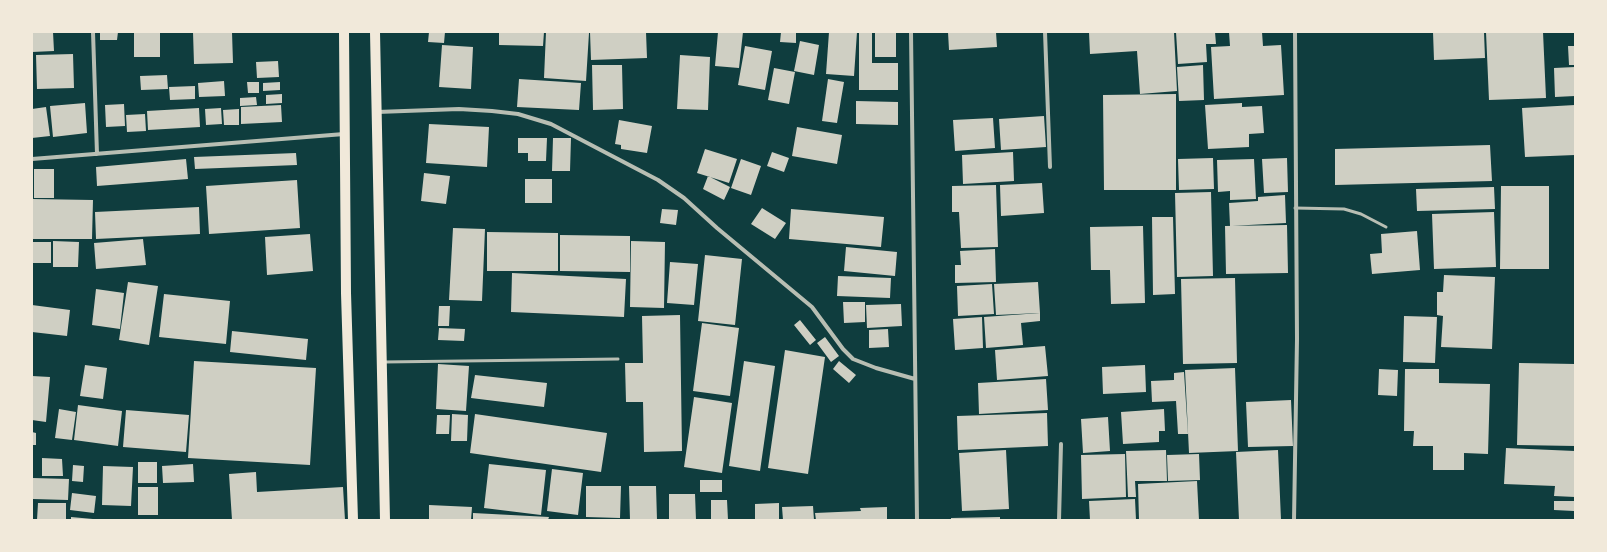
<!DOCTYPE html>
<html>
<head>
<meta charset="utf-8">
<style>
  body { margin:0 }
  #map { position:relative; width:1607px; height:552px; overflow:hidden; background:#0f3d3e; font-family:Merriweather,serif }
  canvas { display:block }
  .frame { position:absolute; inset:0; border:33px solid #f1e9da; pointer-events:none }
</style>
</head>
<body>
<div id="map">
<canvas width="1607" height="552"></canvas>
<div class="frame"></div>
</div>
<script>
const ctx = document.querySelector('canvas').getContext('2d');
ctx.lineJoin = 'round';
function fill(path, color) { ctx.fillStyle = color; ctx.fill(path, 'evenodd'); }
const shape = rows => new Path2D(rows.map(r => 'M' + r).join(''));
function stroke(path, color, width, dash) { ctx.strokeStyle = color; ctx.lineWidth = width; ctx.lineCap = dash ? 'butt' : 'round'; ctx.setLineDash(dash || []); ctx.stroke(path); }
fill(shape([
  [32,32,53,32,54,51,32,52],
  [100,32,118,32,117,40,100,40],
  [134,32,160,32,160,57,134,57],
  [193,32,232,32,233,63,194,64],
  [429,32,445,32,444,43,428,42],
  [499,32,544,32,543,46,499,45],
  [546,32,589,33,586,81,544,78],
  [590,32,646,32,647,58,591,60],
  [718,32,743,32,739,68,715,66],
  [781,32,796,32,796,43,780,42],
  [829,32,857,32,854,76,826,74],
  [859,32,872,32,872,63,898,63,898,90,859,90],
  [875,32,896,32,896,57,875,57],
  [948,32,996,32,997,47,949,50],
  [1089,32,1174,32,1177,91,1140,94,1137,51,1090,54],
  [1176,32,1215,32,1216,44,1206,44,1207,62,1178,64],
  [1229,32,1262,32,1263,46,1281,45,1284,95,1214,99,1211,47,1230,46],
  [1433,32,1484,32,1485,58,1434,60],
  [1486,32,1543,32,1546,98,1489,100],
  [800,41,819,45,814,75,794,71],
  [442,45,473,47,471,89,439,87],
  [745,46,772,51,765,90,738,85],
  [1568,46,1575,46,1575,65,1569,65],
  [73,54,74,88,37,89,36,55],
  [680,55,710,57,708,110,677,109],
  [278,61,279,77,257,78,256,62],
  [592,65,622,65,623,109,593,110],
  [1203,65,1204,100,1179,101,1177,67],
  [1575,67,1575,96,1555,97,1554,68],
  [774,68,795,72,789,104,768,100],
  [167,75,168,89,141,90,140,76],
  [519,79,581,83,579,110,517,107],
  [828,79,844,82,837,123,822,121],
  [224,81,225,96,199,97,198,83],
  [247,82,259,82,259,93,248,93],
  [280,82,280,90,263,91,263,83],
  [195,86,195,99,170,100,169,87],
  [282,94,282,103,266,104,266,95],
  [1176,94,1176,190,1104,190,1103,95],
  [256,97,257,105,240,106,240,98],
  [856,101,898,102,898,125,856,124],
  [85,103,87,133,53,137,50,106],
  [1242,103,1242,107,1262,106,1264,133,1249,134,1249,147,1208,149,1205,105],
  [124,104,125,126,106,127,105,105],
  [281,105,282,122,241,124,241,107],
  [1575,105,1575,155,1525,157,1522,108],
  [46,107,50,136,32,138,32,109],
  [199,108,200,127,148,130,147,111],
  [221,108,222,124,206,125,205,109],
  [239,109,239,125,224,125,223,110],
  [145,114,146,131,127,132,126,115],
  [1044,116,1046,147,1001,150,999,119],
  [993,118,995,148,955,151,953,120],
  [619,120,652,126,647,153,621,149,621,145,615,144],
  [429,124,489,127,487,167,426,163],
  [797,127,842,135,837,164,792,156],
  [518,138,547,138,546,161,528,161,528,153,518,153],
  [553,138,571,138,570,171,552,171],
  [1490,145,1492,181,1335,185,1335,149],
  [705,149,737,159,729,183,697,173],
  [772,152,789,158,784,172,767,166],
  [1013,152,1014,181,963,184,962,155],
  [296,153,297,165,195,169,194,157],
  [1213,158,1214,189,1179,190,1178,159],
  [1287,158,1288,192,1264,193,1262,159],
  [186,159,188,179,97,186,96,167],
  [741,159,761,166,751,195,731,188],
  [1254,159,1256,199,1230,200,1230,191,1218,192,1217,160],
  [34,169,54,169,54,198,34,198],
  [424,173,450,176,446,204,421,201],
  [708,176,730,187,724,200,703,189],
  [525,179,552,179,552,203,525,203],
  [297,180,300,228,209,234,206,186],
  [1042,183,1044,213,1001,216,1000,185],
  [996,185,998,247,961,248,959,212,952,212,952,186],
  [1501,186,1549,186,1549,269,1500,269],
  [1494,187,1495,209,1417,211,1416,189],
  [1211,192,1213,276,1177,277,1175,193],
  [1285,195,1286,223,1230,226,1229,203,1258,201,1258,197],
  [32,199,93,200,92,239,32,239],
  [199,207,200,234,96,239,95,212],
  [762,208,786,223,775,239,751,224],
  [662,209,678,210,676,225,660,223],
  [791,209,884,217,881,247,789,239],
  [1494,212,1496,267,1434,269,1432,214],
  [1152,217,1173,217,1175,294,1153,295],
  [1287,225,1288,273,1226,274,1225,226],
  [1143,226,1145,303,1111,304,1110,270,1091,270,1090,227],
  [453,228,485,229,482,301,449,300],
  [1417,231,1420,270,1372,274,1370,254,1382,253,1381,234],
  [487,232,558,233,558,271,487,271],
  [310,234,313,271,267,275,265,237],
  [560,235,630,236,630,272,560,271],
  [143,239,146,265,96,269,94,243],
  [53,241,79,242,78,267,53,267],
  [631,241,665,242,664,308,630,307],
  [32,242,51,242,51,263,32,263],
  [846,247,897,252,895,276,844,271],
  [995,249,996,282,955,283,955,265,961,265,960,251],
  [705,255,742,259,735,325,698,321],
  [670,262,698,264,694,305,667,303],
  [512,273,626,279,624,317,511,312],
  [1444,275,1495,277,1492,349,1441,347,1443,316,1437,315,1437,292,1443,292],
  [838,276,891,278,890,298,837,296],
  [1235,278,1237,363,1183,364,1181,279],
  [128,282,158,286,149,345,119,340],
  [1038,282,1040,313,996,315,994,284],
  [992,284,994,314,958,316,957,286],
  [96,289,124,293,120,329,92,325],
  [164,294,230,301,226,344,159,337],
  [843,302,865,302,865,322,844,323],
  [901,304,902,326,867,328,866,305],
  [32,305,70,310,67,336,32,332],
  [439,306,450,306,449,326,438,326],
  [1040,313,1040,321,1021,323,1023,345,986,348,984,317],
  [680,315,682,451,644,452,643,402,626,402,625,363,643,363,642,316],
  [1404,316,1437,317,1435,363,1403,362],
  [982,317,983,348,955,350,953,319],
  [800,320,816,340,810,345,794,325],
  [702,323,739,328,730,396,693,391],
  [439,328,465,329,464,341,438,340],
  [888,329,889,347,869,348,869,330],
  [232,331,308,339,306,360,230,352],
  [825,337,839,356,831,362,817,343],
  [1045,346,1048,376,997,380,995,350],
  [785,350,825,357,808,474,768,468],
  [194,361,316,368,310,465,188,458],
  [744,361,775,366,760,471,729,466],
  [839,361,856,375,849,383,833,369],
  [1519,363,1575,364,1575,446,1517,445],
  [438,364,469,366,466,411,436,409],
  [85,365,107,368,103,399,80,396],
  [1145,365,1146,392,1103,394,1102,367],
  [1235,368,1238,451,1189,453,1185,370],
  [1379,369,1398,370,1397,396,1378,395],
  [1405,369,1439,369,1439,383,1490,384,1488,454,1464,453,1464,470,1433,470,1433,446,1413,446,1414,431,1404,431],
  [1184,372,1188,434,1178,434,1176,401,1152,402,1151,381,1174,380,1174,373],
  [475,375,547,383,544,407,471,398],
  [32,376,50,377,46,422,32,420],
  [1046,379,1048,410,979,414,978,383],
  [694,397,732,403,722,473,684,467],
  [1291,400,1293,446,1248,447,1246,402],
  [78,405,122,411,118,446,74,440],
  [59,409,76,412,72,440,55,438],
  [1164,409,1165,431,1159,431,1159,442,1123,444,1121,412],
  [126,410,189,415,186,452,123,447],
  [1047,413,1048,446,958,450,957,416],
  [452,414,468,415,467,441,451,441],
  [475,414,607,433,601,472,470,453],
  [437,415,450,415,449,434,436,434],
  [1108,417,1110,451,1083,453,1081,419],
  [32,432,36,433,36,445,32,445],
  [1506,448,1575,451,1575,497,1554,496,1555,486,1504,484],
  [1006,450,1009,509,962,511,959,453],
  [1166,450,1167,481,1135,481,1136,497,1128,497,1126,451],
  [1278,450,1281,520,1239,520,1236,452],
  [1125,454,1126,497,1082,499,1081,455],
  [1199,454,1200,480,1168,481,1167,455],
  [42,458,62,459,63,476,42,476],
  [138,462,157,462,157,483,138,483],
  [193,464,194,482,163,483,162,466],
  [489,464,546,470,541,515,484,508],
  [73,465,84,466,83,482,72,481],
  [103,466,133,467,131,506,102,505],
  [552,469,583,473,578,515,547,511],
  [256,472,257,492,343,487,345,520,232,520,229,474],
  [33,478,69,479,68,500,33,499],
  [700,480,722,480,722,492,700,492],
  [1197,481,1199,520,1139,520,1138,484],
  [586,486,621,486,620,518,586,517],
  [629,486,656,486,657,520,630,520],
  [138,487,158,487,158,515,138,515],
  [72,493,96,496,94,513,70,510],
  [669,494,695,494,696,520,669,520],
  [1135,499,1136,520,1090,520,1089,501],
  [711,500,727,500,728,520,711,520],
  [1554,501,1574,501,1574,511,1554,510],
  [38,503,66,503,66,520,37,520],
  [779,503,779,520,755,520,755,504],
  [429,505,472,507,471,520,429,520],
  [813,506,814,520,783,520,782,507],
  [887,507,887,520,816,520,815,513,861,511,860,508],
  [473,513,549,517,548,520,473,520],
  [71,517,93,519,93,520,71,520],
  [1000,517,1000,520,951,520,951,518]
]), '#cfcfc3');
stroke(shape([
  [1295,208,1344,209,1361,214,1386,227],
  [384,362,618,359]
]), '#b8beb3', 3);
stroke(shape([
  [93,32,97,154],
  [911,32,917,520],
  [1045,32,1050,167],
  [377,112,459,109,492,111,518,114,551,124,658,180,684,198,717,228,812,307,843,349,853,359,876,368,915,379],
  [32,159,344,134],
  [1059,520,1061,444],
  [1294,520,1297,339,1295,32]
]), '#b8beb3', 4);
stroke(shape([
  [344,32,346,293,353,520],
  [375,32,385,520]
]), '#f1e9da', 10);
</script>
</body>
</html>
